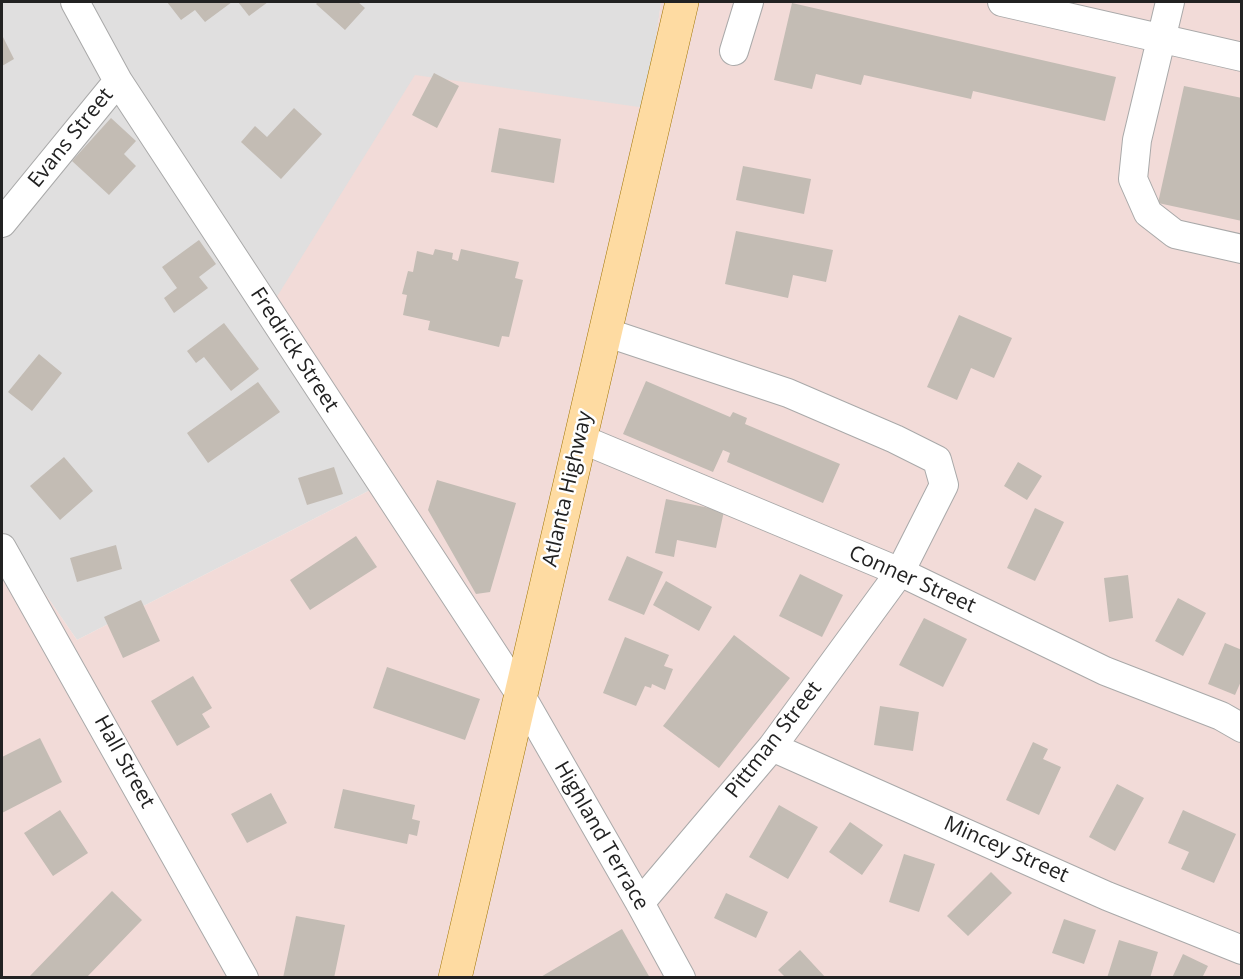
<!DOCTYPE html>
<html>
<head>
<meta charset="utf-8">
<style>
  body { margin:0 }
  #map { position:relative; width:1243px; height:979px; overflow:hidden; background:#f2efe9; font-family:"Open Sans",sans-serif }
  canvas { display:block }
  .frame { position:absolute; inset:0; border:3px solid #222; pointer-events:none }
</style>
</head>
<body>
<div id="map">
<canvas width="1243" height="979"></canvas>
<div class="frame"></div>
</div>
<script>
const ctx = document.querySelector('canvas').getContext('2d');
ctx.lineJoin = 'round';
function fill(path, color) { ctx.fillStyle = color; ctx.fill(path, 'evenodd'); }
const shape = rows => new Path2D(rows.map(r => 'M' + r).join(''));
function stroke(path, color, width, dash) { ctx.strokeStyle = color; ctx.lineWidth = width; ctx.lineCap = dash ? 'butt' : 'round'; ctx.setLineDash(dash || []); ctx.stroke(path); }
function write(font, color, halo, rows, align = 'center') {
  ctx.font = font + ' "Open Sans",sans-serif'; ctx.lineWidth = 5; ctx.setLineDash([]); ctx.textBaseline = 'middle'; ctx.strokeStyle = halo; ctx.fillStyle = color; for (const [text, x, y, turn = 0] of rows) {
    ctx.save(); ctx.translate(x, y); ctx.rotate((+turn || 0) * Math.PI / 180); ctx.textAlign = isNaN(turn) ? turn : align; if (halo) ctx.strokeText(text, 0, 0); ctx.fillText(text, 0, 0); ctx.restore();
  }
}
fill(shape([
  [2,2,661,2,647,108,388,481,77,640,2,531]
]), '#e0dfdf');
fill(shape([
  [661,2,1241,2,1241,977,2,977,2,531,77,640,388,481,273,303,415,75,646,108]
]), '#f2dbd8');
fill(shape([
  [167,2,232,2,205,22,195,10,181,20],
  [238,2,268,2,249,16],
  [318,2,358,2,365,8,345,30,316,4],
  [792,3,1116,77,1105,121,973,91,971,99,864,75,861,85,816,74,812,89,774,80],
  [2,35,14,59,2,66],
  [434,73,459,86,437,128,412,115],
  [1184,86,1242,98,1242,221,1158,203],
  [294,108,322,134,281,179,241,142,255,126,267,137],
  [111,118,136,141,124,154,136,166,109,195,72,161],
  [499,128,561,139,554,183,491,172],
  [743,166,811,179,804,214,736,200],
  [736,231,833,250,826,282,793,275,788,298,725,284],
  [199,240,216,264,199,277,208,288,174,313,164,298,177,288,162,267],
  [435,249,453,253,452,259,458,261,461,249,519,262,515,278,523,280,509,337,502,336,499,347,428,330,430,321,403,315,407,295,402,294,408,271,413,272,417,251,433,255],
  [959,315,1012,338,994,378,971,368,957,400,927,387],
  [224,323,259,369,231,391,204,357,196,363,187,351],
  [39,354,62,373,32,411,8,392],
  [646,381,730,417,733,412,747,418,745,424,840,464,823,503,727,462,730,453,723,450,713,472,623,434],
  [258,382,280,412,208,463,187,433],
  [64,457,93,491,60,520,30,486],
  [1018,462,1042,476,1027,500,1004,486],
  [334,467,343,494,307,505,298,478],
  [437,480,516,503,490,592,476,594,428,510],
  [666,499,724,511,716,548,677,540,674,557,655,553],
  [1035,508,1064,522,1035,581,1007,568],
  [356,536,377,567,310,610,290,580],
  [116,545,122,569,77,582,70,558],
  [627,556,663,572,644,615,608,600],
  [800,574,843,595,822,637,779,616],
  [1128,575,1133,618,1109,622,1104,578],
  [666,581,712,607,699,631,653,605],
  [1178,598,1206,613,1183,656,1155,641],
  [141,600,160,641,123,658,104,617],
  [924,618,967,639,943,687,899,665],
  [734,635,790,678,719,768,663,726],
  [625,637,669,655,664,666,673,669,665,690,652,684,651,688,645,686,636,706,603,693],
  [1225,643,1242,650,1242,679,1235,695,1208,684],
  [387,667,480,699,465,740,373,708],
  [193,676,212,708,202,714,210,727,177,746,151,701],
  [880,706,919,712,913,751,874,745],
  [40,738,62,782,2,813,2,757],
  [1033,742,1048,749,1043,759,1061,767,1039,815,1006,800],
  [1117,784,1144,798,1115,851,1089,837],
  [343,789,415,805,412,819,420,821,417,836,409,834,407,844,334,828],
  [271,793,287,823,247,843,231,814],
  [779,805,818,827,788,879,749,857],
  [60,810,88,853,53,876,24,833],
  [1183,810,1236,834,1214,883,1181,869,1189,852,1168,843],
  [850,822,883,845,862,875,829,852],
  [904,854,935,864,919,912,889,902],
  [991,872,1012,893,968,936,947,916],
  [112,891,142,920,86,978,28,978],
  [726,893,768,912,756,938,714,918],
  [296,916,345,925,334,978,283,978],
  [1064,919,1096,930,1084,964,1052,953],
  [622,929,650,978,539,978],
  [1119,940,1158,952,1150,978,1107,978],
  [800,950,826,978,786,978,778,970],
  [1183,954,1208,966,1202,978,1172,978]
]), '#c3bcb4');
const minor = shape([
  [75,2,118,81,520,694,640,903,681,978],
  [1002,2,1242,57],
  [1170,2,1137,140,1133,179,1148,213,1175,234,1242,249],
  [734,51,749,2],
  [2,223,118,81],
  [605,332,788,393,895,439,937,460,944,485,900,572,772,747,640,903],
  [579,438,900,572,1105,671,1221,716,1242,728],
  [2,548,244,978],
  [772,747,1107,896,1242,950]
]);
const major = shape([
  [455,978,682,2]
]);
stroke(minor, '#a9a9a9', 30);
stroke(major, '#a07400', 34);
stroke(minor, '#fff', 28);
stroke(major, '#fedba2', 33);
write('21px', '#222', '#fff', [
  ["Evans Street",71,138,-51],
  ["Fredrick Street",294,350,57],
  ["Atlanta Highway",568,489,-77],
  ["Conner Street",912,580,24],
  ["Pittman Street",774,740,-52],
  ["Hall Street",124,762,61],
  ["Highland Terrace",601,836,60],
  ["Mincey Street",1006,850,24]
]);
</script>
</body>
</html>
